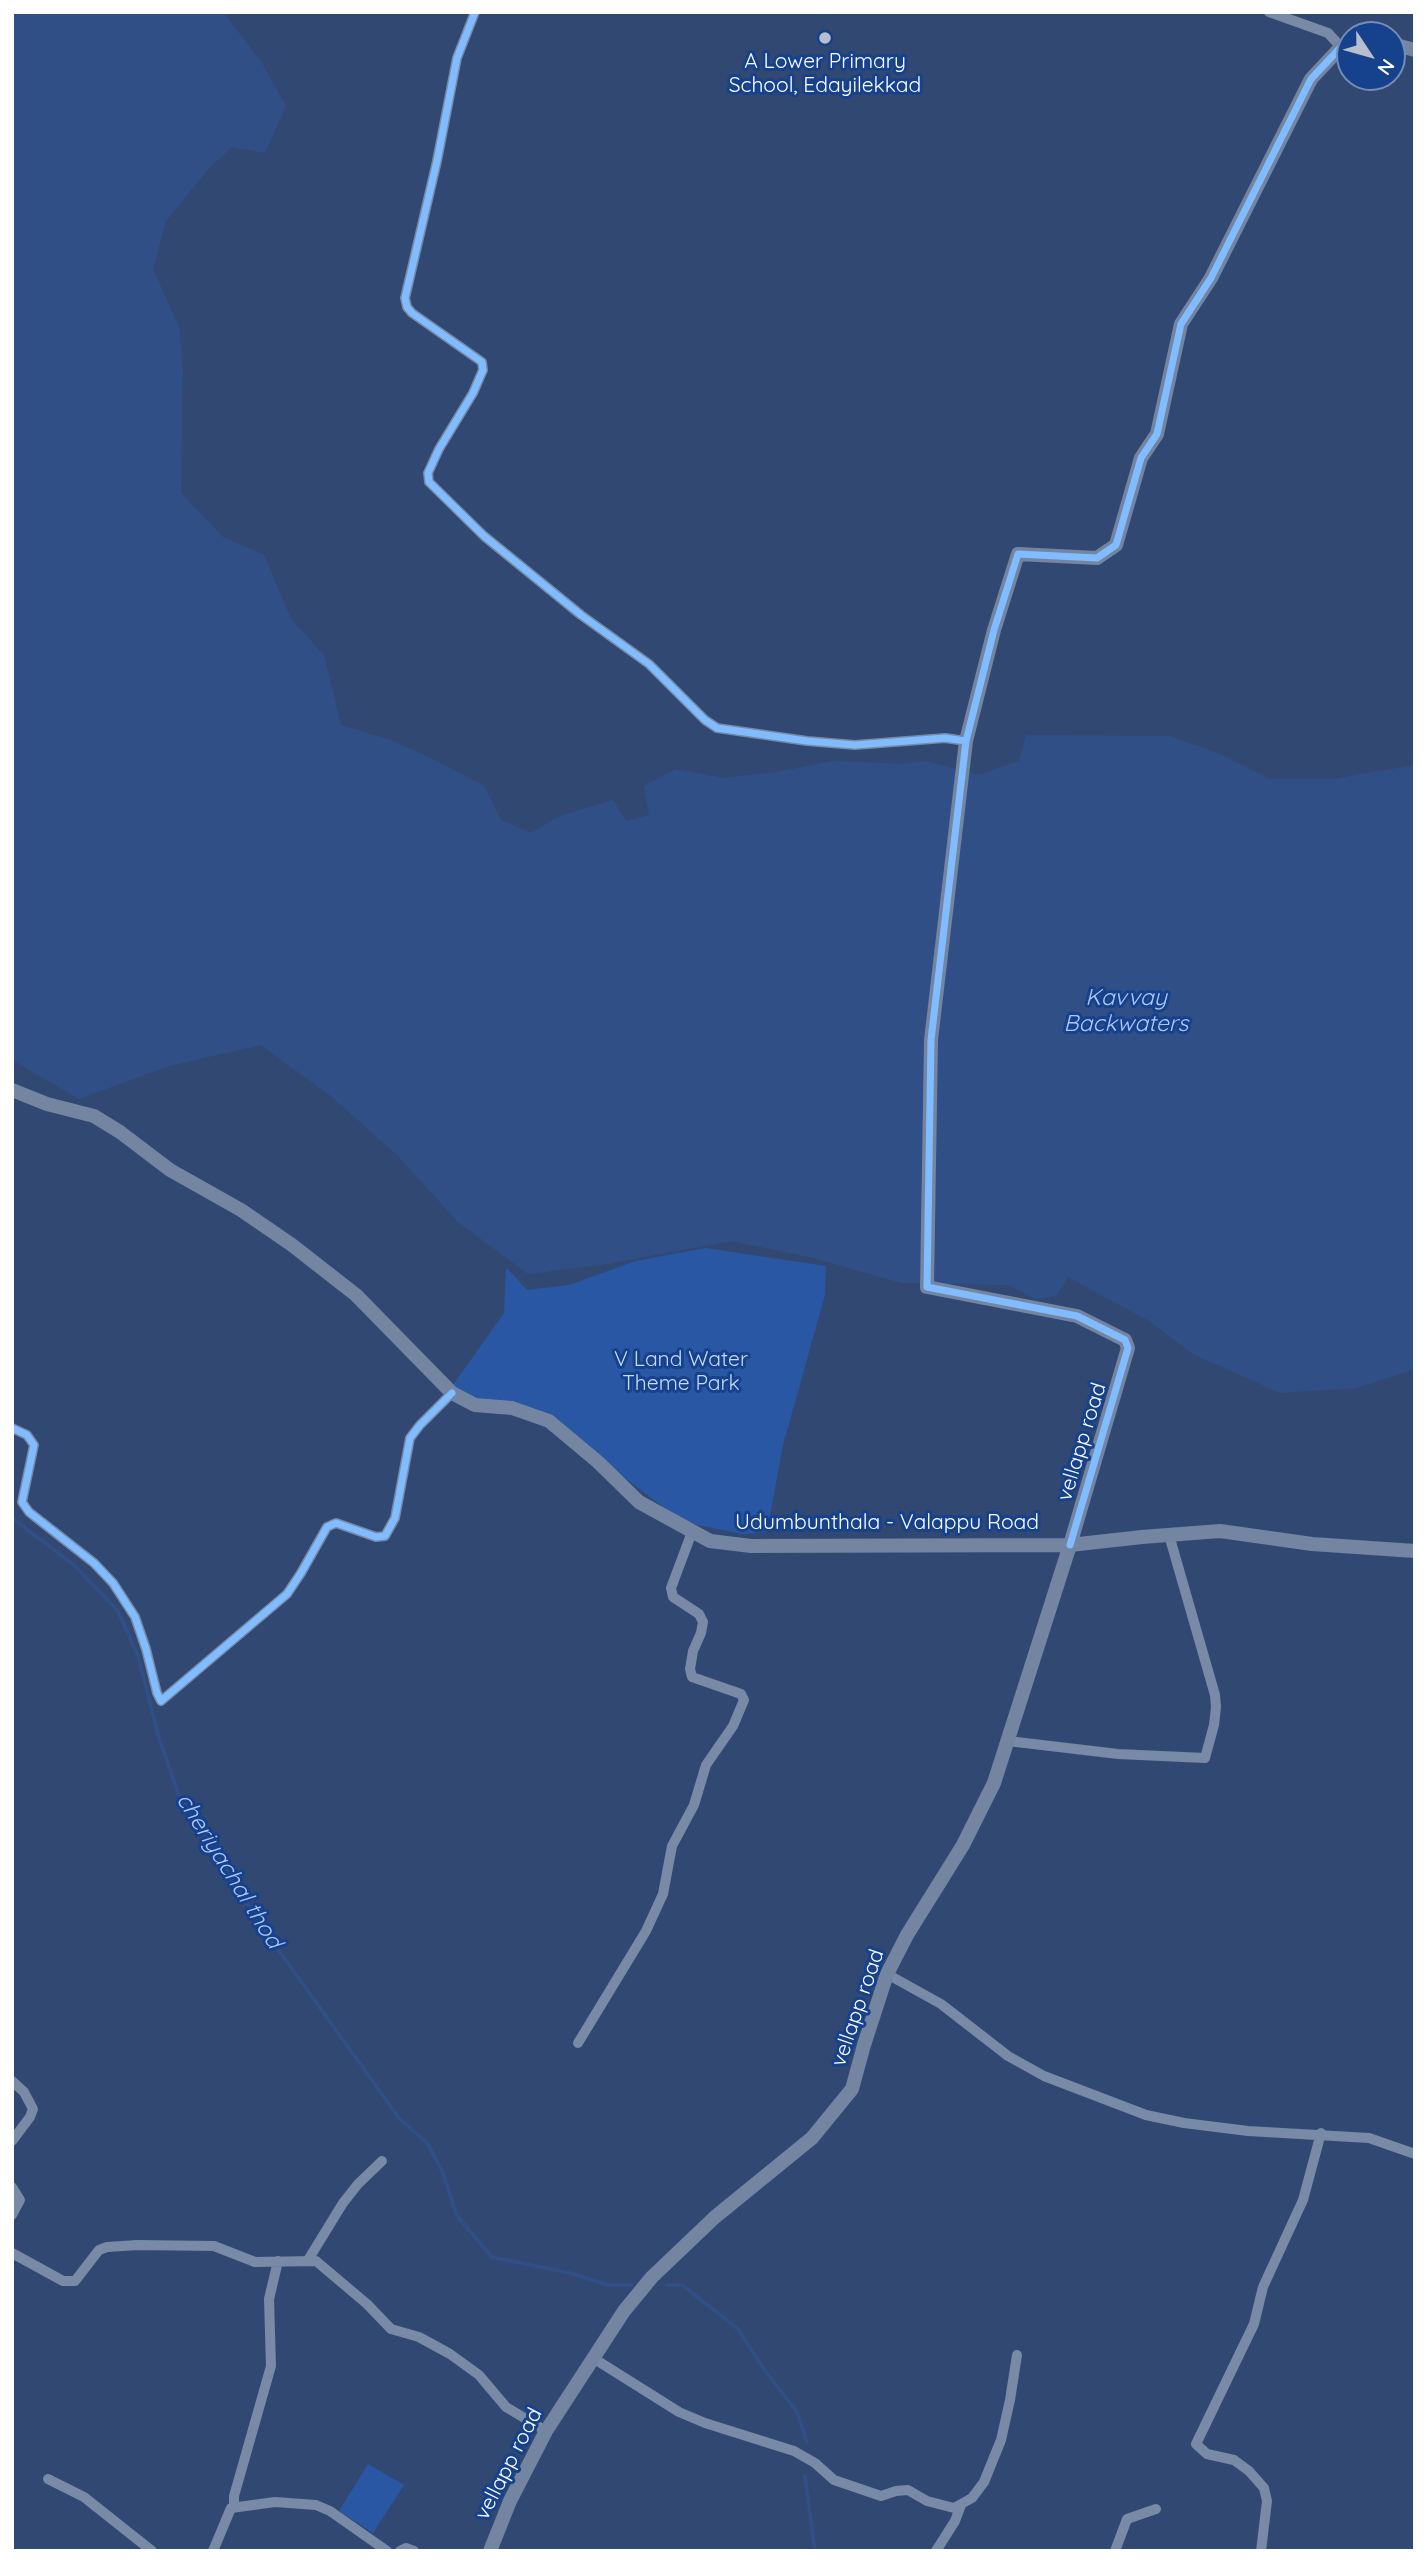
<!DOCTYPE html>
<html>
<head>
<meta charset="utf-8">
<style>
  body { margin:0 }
  #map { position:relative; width:1427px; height:2563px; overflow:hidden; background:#314972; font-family:Quicksand,sans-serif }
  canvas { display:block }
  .frame { position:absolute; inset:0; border:14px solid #fff; pointer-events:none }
  .north { position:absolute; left:1336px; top:21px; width:70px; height:70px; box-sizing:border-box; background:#16418d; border:2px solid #738dbb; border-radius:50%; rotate:126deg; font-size:19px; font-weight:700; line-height:28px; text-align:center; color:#fff }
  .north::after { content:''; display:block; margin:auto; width:24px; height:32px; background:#b7bfce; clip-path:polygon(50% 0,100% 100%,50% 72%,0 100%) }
</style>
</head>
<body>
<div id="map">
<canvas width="1427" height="2563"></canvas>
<div class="frame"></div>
<div class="north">N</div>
</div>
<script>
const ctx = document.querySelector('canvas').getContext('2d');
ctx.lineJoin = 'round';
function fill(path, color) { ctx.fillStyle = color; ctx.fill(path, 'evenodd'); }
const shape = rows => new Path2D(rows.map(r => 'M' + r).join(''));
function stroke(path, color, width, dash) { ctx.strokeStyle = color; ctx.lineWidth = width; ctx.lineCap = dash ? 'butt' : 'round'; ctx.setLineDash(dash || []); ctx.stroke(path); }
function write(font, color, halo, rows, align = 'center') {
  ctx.font = font + ' Quicksand,sans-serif'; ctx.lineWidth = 6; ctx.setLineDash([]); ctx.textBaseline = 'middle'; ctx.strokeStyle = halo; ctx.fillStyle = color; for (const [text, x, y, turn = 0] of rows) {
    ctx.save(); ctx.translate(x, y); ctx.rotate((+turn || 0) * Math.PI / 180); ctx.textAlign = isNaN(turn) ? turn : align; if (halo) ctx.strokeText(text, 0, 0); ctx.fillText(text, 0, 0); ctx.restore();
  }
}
fill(shape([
  [705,1248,826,1266,825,1295,783,1445,767,1532,743,1534,697,1525,678,1518,622,1476,570,1431,537,1409,487,1402,451,1388,504,1313,506,1267,527,1290,569,1285,636,1261],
  [368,2464,404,2485,373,2533,339,2511]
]), '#2957a4');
fill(shape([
  [12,12,223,12,262,63,286,106,265,153,232,147,209,168,166,221,153,269,179,327,183,370,181,493,223,537,264,555,291,619,324,655,341,725,393,741,435,760,484,786,501,820,531,833,557,817,613,800,626,821,649,815,644,786,676,769,722,778,777,772,833,761,903,764,926,761,979,775,1019,761,1026,735,1169,736,1220,754,1270,779,1332,779,1415,765,1415,1369,1356,1388,1280,1393,1193,1354,1149,1321,1068,1277,1056,1296,1035,1299,1009,1285,901,1283,814,1258,731,1241,607,1264,528,1274,458,1222,397,1155,331,1096,261,1045,169,1066,79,1099,12,1060]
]), '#314f87');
stroke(shape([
  [12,1518,74,1565,118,1611,138,1656,159,1738,179,1796,262,1927,399,2118,428,2144,443,2173,457,2216,492,2257,570,2273,608,2285,632,2285],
  [667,2285,682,2285,738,2329,764,2369,797,2412,807,2442],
  [805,2476,815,2551]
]), '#314f87', 3.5);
stroke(shape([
  [475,12,457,58,437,161,405,298,407,307,412,313,482,362,483,370,473,393,439,449,428,473,429,482,484,536,581,615,649,664,705,720,717,728,807,741,855,745,945,738,966,741],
  [1269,12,1328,33,1341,47],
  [12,1428,27,1435,34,1445,22,1502,29,1512,94,1563,113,1583,135,1617,146,1649,157,1693,161,1701,287,1594,301,1573,327,1527,336,1523,376,1537,385,1536,395,1518,410,1438,420,1425,452,1393],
  [1008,1741,1118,1754,1205,1758,1214,1725,1216,1707,1215,1695,1169,1535],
  [887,1974,941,2004,1008,2056,1044,2076,1146,2115,1184,2123,1248,2131,1369,2138,1415,2154],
  [578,2043,646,1931,663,1894,672,1846,694,1805,706,1765,733,1726,744,1700,741,1694,692,1677,690,1669,693,1651,701,1633,703,1622,699,1614,673,1597,671,1588,692,1532],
  [12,2081,24,2092,33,2109,30,2117,12,2141],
  [12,2187,20,2200,12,2215],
  [12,2253,63,2281,75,2281,99,2250,107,2247,137,2245,214,2246,255,2262,316,2261,367,2304,391,2329,419,2337,450,2354,479,2375,506,2407,546,2431],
  [308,2260,343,2203,358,2184,382,2161],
  [593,2358,679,2412,705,2423,794,2451,815,2463,834,2480,881,2496,896,2491,908,2490,927,2501,954,2508,972,2498,984,2482,1001,2440,1010,2400,1017,2355],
  [48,2479,84,2497,152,2551],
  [234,2506,234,2496,271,2366,269,2299,278,2261],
  [213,2551,231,2508,275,2502,316,2505,330,2511,387,2551],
  [400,2551,406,2548,414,2551],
  [936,2551,955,2521,961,2505],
  [1115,2551,1127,2519,1156,2509],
  [1261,2551,1267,2501,1264,2488,1249,2471,1234,2460,1207,2454,1196,2444,1254,2324,1263,2287,1303,2200,1321,2133]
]), '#788aa6', 10);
stroke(shape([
  [1392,44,1415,50],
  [12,1090,47,1104,94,1116,120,1132,170,1170,241,1210,292,1245,356,1295,452,1393,475,1405,512,1408,549,1421,598,1462,639,1502,710,1541,751,1546,1070,1545,1142,1537,1220,1531,1312,1544,1415,1551],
  [490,2551,510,2501,546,2431,624,2311,652,2277,715,2217,812,2138,852,2089,864,2045,887,1974,907,1935,963,1845,994,1783,1070,1545,1128,1348,1125,1340,1077,1316,927,1287,931,1040,966,741,994,630,1018,554,1097,558,1116,545,1141,458,1157,434,1181,324,1211,278,1311,79,1341,47,1350,46]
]), '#7485a2', 14);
stroke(shape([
  [475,12,457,58,437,161,405,298,407,307,412,313,482,362,483,370,473,393,439,449,428,473,429,482,484,536,581,615,649,664,705,720,717,728,807,741,855,745,945,738,966,741],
  [12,1428,27,1435,34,1445,22,1502,29,1512,94,1563,113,1583,135,1617,146,1649,157,1693,161,1701,287,1594,301,1573,327,1527,336,1523,376,1537,385,1536,395,1518,410,1438,420,1425,452,1393],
  [1070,1545,1128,1348,1125,1340,1077,1316,927,1287,931,1040,966,741,994,630,1018,554,1097,558,1116,545,1141,458,1157,434,1181,324,1211,278,1311,79,1341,47,1350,46]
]), '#80bcff', 7);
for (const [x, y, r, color] of [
  [825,38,7,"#b7bfce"]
]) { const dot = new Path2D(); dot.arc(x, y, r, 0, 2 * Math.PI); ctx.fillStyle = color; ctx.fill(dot); stroke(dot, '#16418d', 2.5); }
write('21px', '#fff', '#16418d', [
  ["A Lower Primary",825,62],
  ["School, Edayilekkad",825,86]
]);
write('21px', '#c7dbfb', '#16418d', [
  ["V Land Water",681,1360],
  ["Theme Park",681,1384]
]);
write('21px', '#fff', '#16418d', [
  ["vellapp road",1082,1442,-73],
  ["Udumbunthala - Valappu Road",887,1523],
  ["vellapp road",858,2008,-71],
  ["vellapp road",509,2464,-63]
]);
write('italic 23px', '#adc8f7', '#16418d', [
  ["Kavvay",1126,998],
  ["Backwaters",1126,1024],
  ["cheriyachal thod",229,1871,58]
]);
</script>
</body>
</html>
